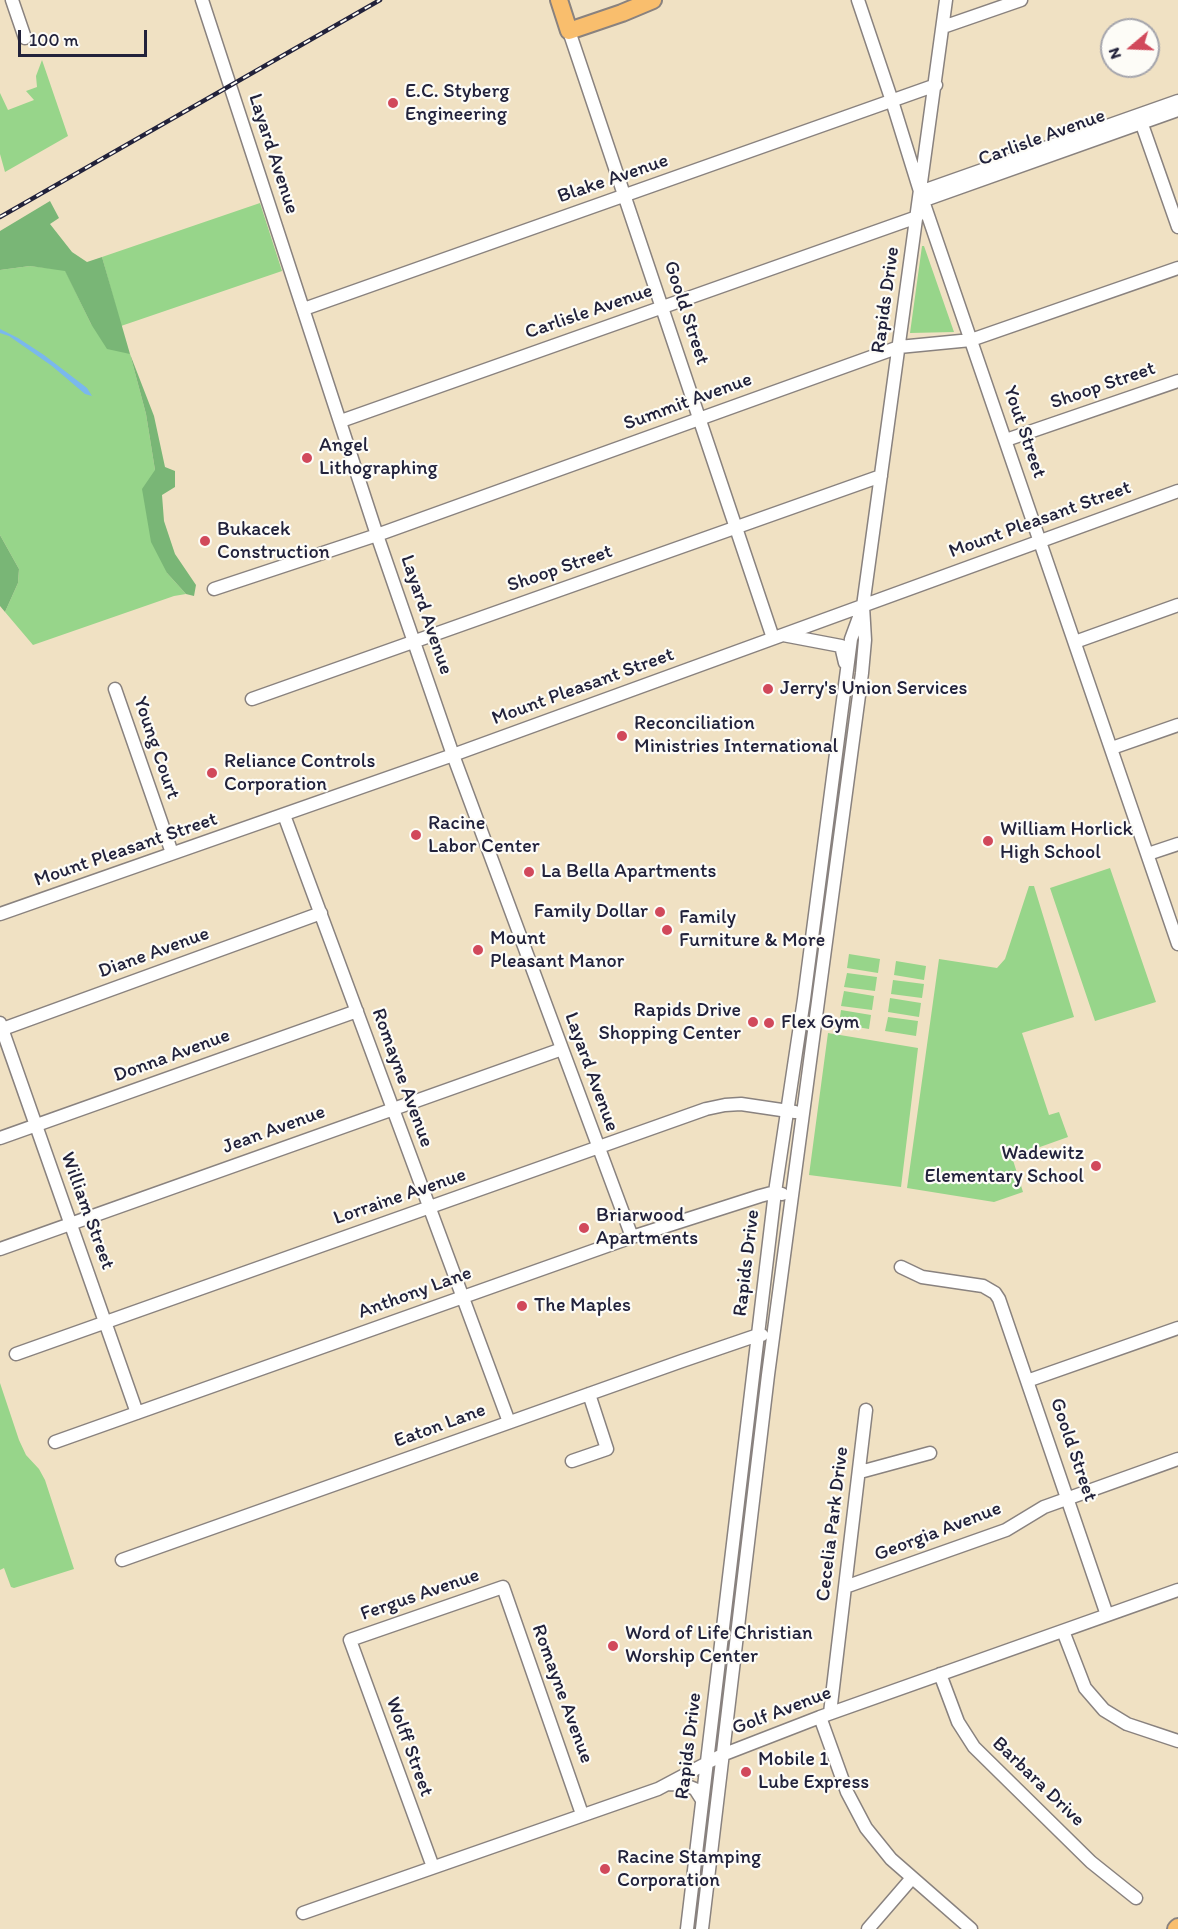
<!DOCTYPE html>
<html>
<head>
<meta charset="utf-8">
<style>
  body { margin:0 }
  #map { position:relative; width:1178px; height:1929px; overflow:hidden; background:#f0e1c3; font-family:Itim,sans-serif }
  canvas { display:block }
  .north { position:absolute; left:1100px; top:18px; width:60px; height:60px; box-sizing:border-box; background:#fdfcf7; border:2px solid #a5a5ac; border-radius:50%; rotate:251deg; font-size:16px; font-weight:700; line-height:24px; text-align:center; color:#22223b }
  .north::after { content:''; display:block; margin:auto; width:21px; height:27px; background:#d1495b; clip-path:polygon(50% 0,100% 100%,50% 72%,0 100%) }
  .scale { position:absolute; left:18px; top:30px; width:129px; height:27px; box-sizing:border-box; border:3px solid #22223b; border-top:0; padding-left:8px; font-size:18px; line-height:21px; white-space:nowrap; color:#22223b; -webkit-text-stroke:4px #fdfcf7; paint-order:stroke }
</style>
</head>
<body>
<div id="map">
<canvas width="1178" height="1929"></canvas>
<div class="north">N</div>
<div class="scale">100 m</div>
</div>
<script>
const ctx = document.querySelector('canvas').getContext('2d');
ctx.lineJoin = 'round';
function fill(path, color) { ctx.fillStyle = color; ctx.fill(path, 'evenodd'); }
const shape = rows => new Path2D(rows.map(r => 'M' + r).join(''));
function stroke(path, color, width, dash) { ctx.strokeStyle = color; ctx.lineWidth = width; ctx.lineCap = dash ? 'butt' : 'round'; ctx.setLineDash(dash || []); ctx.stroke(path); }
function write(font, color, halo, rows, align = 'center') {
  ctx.font = font + ' Itim,sans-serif'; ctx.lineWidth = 4.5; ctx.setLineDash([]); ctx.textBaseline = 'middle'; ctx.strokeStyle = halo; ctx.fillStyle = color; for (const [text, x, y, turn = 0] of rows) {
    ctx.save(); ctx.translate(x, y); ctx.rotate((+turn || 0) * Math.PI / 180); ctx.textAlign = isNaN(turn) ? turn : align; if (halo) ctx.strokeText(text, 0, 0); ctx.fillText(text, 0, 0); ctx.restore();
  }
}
fill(shape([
  [42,60,68,136,5,172,0,154,0,93,8,110,34,100,26,91,37,87,36,76],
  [260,203,282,271,121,326,102,257],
  [922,246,924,246,954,332,910,333],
  [30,266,65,270,91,324,130,354,146,414,155,470,167,573,186,594,174,596,33,645,5,612,18,583,19,569,0,535,0,270],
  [1110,868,1156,1002,1095,1021,1050,888],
  [1029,886,1034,886,1074,1017,1022,1033,1049,1115,1059,1112,1068,1137,1012,1157,1023,1192,994,1202,907,1188,939,959,997,968,1005,959],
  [849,954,880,959,878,973,847,968],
  [896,961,926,966,924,980,894,975],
  [847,973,877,977,875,991,844,987],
  [893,980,924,984,922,998,891,994],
  [844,991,874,996,872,1010,841,1006],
  [890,998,921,1003,919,1017,888,1012],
  [841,1010,871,1015,869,1029,839,1024],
  [888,1017,918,1021,916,1036,885,1031],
  [828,1033,918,1048,901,1187,809,1175],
  [0,1383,19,1440,26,1455,39,1469,45,1480,74,1569,14,1588,11,1587,4,1568,0,1570]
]), '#97d58a');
fill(shape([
  [50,201,59,218,50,224,72,252,87,262,102,257,130,354,154,416,165,467,175,471,175,487,162,495,164,521,175,554,196,585,194,596,186,594,167,573,151,542,142,489,155,470,146,414,130,354,107,349,91,324,65,271,30,266,0,270,0,231],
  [0,535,19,569,18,583,5,612,0,606]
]), '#79b676');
fill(shape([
  [0,329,18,338,44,355,87,388,92,396,85,394,52,366,9,336,0,333]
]), '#7ab8ed');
const minor = shape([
  [12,0,25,38],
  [202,0,377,535,453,755,632,1237],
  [858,0,892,101,923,201,1178,944],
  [943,27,1021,0],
  [569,31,773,638],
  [1139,116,1178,227],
  [920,192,1178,101],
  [919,202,1178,110],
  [304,309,936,85],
  [341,421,917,217],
  [1006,440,1178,381],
  [214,589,377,535,899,347,971,340,1178,268],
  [783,635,841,646,845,663],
  [1075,642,1178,605],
  [115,689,172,853],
  [252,699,881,476],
  [1112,748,1178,725],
  [284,815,509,1422],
  [1148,854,1178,844],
  [0,914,453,755,1178,491],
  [0,1023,137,1413],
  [0,1030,321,913],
  [0,1138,357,1011],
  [0,1249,562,1049],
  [901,1267,922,1277,983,1286,995,1293,999,1299,1107,1615],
  [16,1354,706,1109,725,1105,741,1104,795,1112],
  [1027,1381,1178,1328],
  [55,1442,632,1237,760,1196,775,1192,782,1194],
  [572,1461,607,1449,589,1394],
  [860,1472,930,1453],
  [122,1560,682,1361,758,1335,762,1335],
  [845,1587,1006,1530,1044,1507,1178,1459],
  [1063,1631,1085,1688,1104,1710,1127,1724,1178,1741],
  [940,1674,958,1722,974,1747,1091,1862,1136,1898],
  [830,1713,866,1410],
  [820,1717,847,1792,866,1828,891,1859,971,1929],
  [669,1784,685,1785,695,1789,702,1800],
  [433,1867,350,1640,503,1587,582,1814],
  [303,1913,658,1789,722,1755,820,1717,1178,1590],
  [687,1929,775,1192,804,999,851,639,862,609],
  [702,1929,768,1375,862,673,865,640,863,606,946,0],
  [868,1929,912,1878]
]);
const major = shape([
  [559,0,569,31,622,13,653,0],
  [1176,1929,1178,1927]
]);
stroke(minor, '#89827f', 15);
stroke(major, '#89827f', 20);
stroke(minor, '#fff', 12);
stroke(major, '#f9be6d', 16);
const rail = shape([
  [0,217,380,0]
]);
stroke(rail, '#22223b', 4.5);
stroke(rail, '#fdfcf7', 2, [7]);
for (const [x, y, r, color] of [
  [393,103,6,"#d1495b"],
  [307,458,6,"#d1495b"],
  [205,541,6,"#d1495b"],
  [768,689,6,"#d1495b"],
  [622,736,6,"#d1495b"],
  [212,773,6,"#d1495b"],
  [416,835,6,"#d1495b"],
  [988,841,6,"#d1495b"],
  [529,872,6,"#d1495b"],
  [660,912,6,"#d1495b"],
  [667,930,6,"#d1495b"],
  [478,950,6,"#d1495b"],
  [753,1022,6,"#d1495b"],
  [769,1023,6,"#d1495b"],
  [1096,1166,6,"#d1495b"],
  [584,1228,6,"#d1495b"],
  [522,1306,6,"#d1495b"],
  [613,1646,6,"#d1495b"],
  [746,1772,6,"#d1495b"],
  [605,1869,6,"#d1495b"]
]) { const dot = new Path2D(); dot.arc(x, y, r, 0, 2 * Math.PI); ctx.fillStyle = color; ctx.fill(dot); stroke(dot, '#fdfcf7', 2); }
write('20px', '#22223b', '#fdfcf7', [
  ["E.C. Styberg",405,92],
  ["Engineering",405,115],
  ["Angel",319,446],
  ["Lithographing",319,469],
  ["Bukacek",217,530],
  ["Construction",217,553],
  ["Jerry's Union Services",780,689],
  ["Reconciliation",634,724],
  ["Ministries International",634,747],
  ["Reliance Controls",224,762],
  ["Corporation",224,785],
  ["Racine",428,824],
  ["Labor Center",428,847],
  ["William Horlick",1000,830],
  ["High School",1000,853],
  ["La Bella Apartments",541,872],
  ["Family Dollar",648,912,"right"],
  ["Family",679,918],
  ["Furniture & More",679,941],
  ["Mount",490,939],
  ["Pleasant Manor",490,962],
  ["Rapids Drive",741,1011,"right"],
  ["Shopping Center",741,1034,"right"],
  ["Flex Gym",781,1023],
  ["Wadewitz",1084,1154,"right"],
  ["Elementary School",1084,1177,"right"],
  ["Briarwood",596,1216],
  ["Apartments",596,1239],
  ["The Maples",534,1306],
  ["Word of Life Christian",625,1634],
  ["Worship Center",625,1657],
  ["Mobile 1",758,1760],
  ["Lube Express",758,1783],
  ["Racine Stamping",617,1858],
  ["Corporation",617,1881]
], 'left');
write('20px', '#22223b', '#fdfcf7', [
  ["Carlisle Avenue",1042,138,-20],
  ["Layard Avenue",273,154,72],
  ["Blake Avenue",613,179,-19],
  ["Rapids Drive",886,300,-82],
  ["Carlisle Avenue",589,312,-19],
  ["Goold Street",686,313,72],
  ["Shoop Street",1103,386,-19],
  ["Summit Avenue",688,402,-20],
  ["Yout Street",1024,432,71],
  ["Mount Pleasant Street",1040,520,-20],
  ["Shoop Street",560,569,-19],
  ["Layard Avenue",426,615,71],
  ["Mount Pleasant Street",583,687,-20],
  ["Young Court",156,748,71],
  ["Mount Pleasant Street",126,850,-19],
  ["Diane Avenue",154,953,-20],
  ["Donna Avenue",172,1056,-20],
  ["Layard Avenue",591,1072,70],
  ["Romayne Avenue",402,1078,70],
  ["Jean Avenue",274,1130,-20],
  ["Lorraine Avenue",400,1197,-19],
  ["William Street",87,1211,70],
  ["Rapids Drive",747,1263,-83],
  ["Anthony Lane",415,1293,-20],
  ["Eaton Lane",440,1426,-20],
  ["Goold Street",1073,1450,71],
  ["Cecelia Park Drive",833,1524,-83],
  ["Georgia Avenue",938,1532,-21],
  ["Fergus Avenue",420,1595,-19],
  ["Romayne Avenue",562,1694,70],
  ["Golf Avenue",782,1711,-21],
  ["Rapids Drive",689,1746,-83],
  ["Wolff Street",409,1747,70],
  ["Barbara Drive",1038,1782,44]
]);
</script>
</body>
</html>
